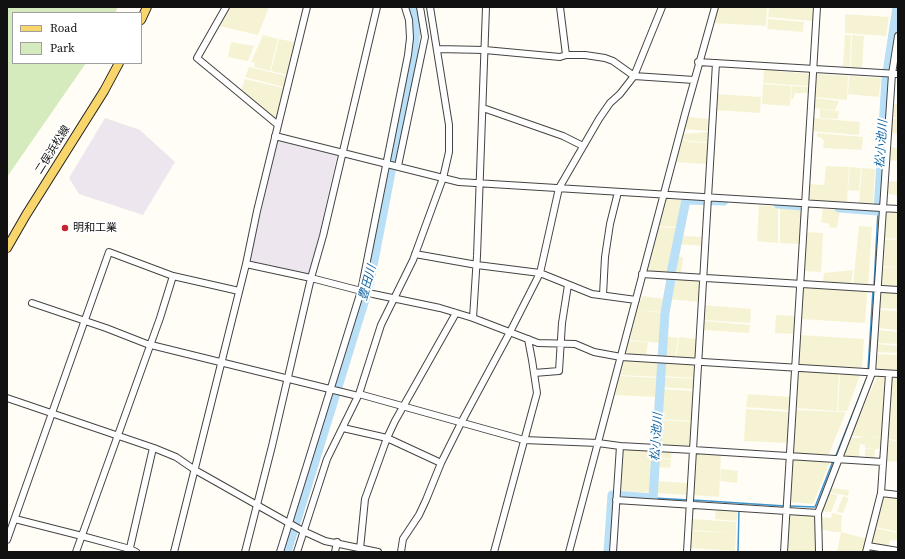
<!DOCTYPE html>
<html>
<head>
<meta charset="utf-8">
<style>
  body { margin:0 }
  #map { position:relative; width:905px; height:559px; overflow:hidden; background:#fffdf5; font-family:"Source Serif 4",serif }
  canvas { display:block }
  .frame { position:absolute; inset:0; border:8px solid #111; pointer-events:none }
  .legend { position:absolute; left:12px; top:12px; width:130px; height:52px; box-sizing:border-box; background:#fff; border:1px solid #a0a0a0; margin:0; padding:5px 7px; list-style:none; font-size:12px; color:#111 }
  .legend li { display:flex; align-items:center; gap:8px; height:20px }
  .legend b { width:20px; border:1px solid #a0a0a0 }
</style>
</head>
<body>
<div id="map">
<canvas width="905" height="559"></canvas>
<div class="frame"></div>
<ul class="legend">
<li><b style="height:5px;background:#f9d66b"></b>Road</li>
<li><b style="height:11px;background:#d5ebbd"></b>Park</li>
</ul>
</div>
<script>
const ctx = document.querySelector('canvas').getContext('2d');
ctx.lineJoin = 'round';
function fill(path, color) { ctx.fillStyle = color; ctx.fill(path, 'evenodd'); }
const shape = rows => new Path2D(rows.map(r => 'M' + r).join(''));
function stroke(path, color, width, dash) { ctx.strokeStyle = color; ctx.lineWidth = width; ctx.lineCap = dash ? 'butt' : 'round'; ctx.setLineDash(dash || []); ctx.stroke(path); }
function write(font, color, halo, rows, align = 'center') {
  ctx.font = font + ' "Source Serif 4","Noto Sans JP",serif'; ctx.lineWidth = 4; ctx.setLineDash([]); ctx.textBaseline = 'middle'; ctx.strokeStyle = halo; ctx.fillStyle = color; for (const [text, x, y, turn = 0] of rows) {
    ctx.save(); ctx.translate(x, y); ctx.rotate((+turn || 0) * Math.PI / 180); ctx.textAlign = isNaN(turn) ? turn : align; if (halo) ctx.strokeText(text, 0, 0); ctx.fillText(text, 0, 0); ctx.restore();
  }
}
fill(shape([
  [105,118,140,130,175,162,143,215,79,194,69,178],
  [278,141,337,156,310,275,249,262]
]), '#eee6ef');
fill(shape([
  [229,7,269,7,258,35,219,26],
  [719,7,767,7,766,26,714,23],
  [769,7,814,8,813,21,768,17],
  [845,14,889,17,886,36,845,33],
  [768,19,804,22,803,32,767,29],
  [263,35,278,39,270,71,254,67,255,63,251,62],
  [845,35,851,35,850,67,843,66],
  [852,35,864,36,862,68,851,67],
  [279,39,294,42,287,75,271,71],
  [231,42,254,46,248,61,228,57],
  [249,67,286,76,284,87,245,77],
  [764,70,811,74,810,86,763,83],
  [816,74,848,76,847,100,814,97],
  [849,76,881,78,879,97,848,94],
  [245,79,283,88,276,120,241,90],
  [763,84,791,86,790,106,762,104],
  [792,86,810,87,809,93,795,93,793,99,791,99],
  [718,94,761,97,760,113,717,110],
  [815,98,839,101,835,110,814,108],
  [892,104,898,104,898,118,892,117],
  [820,109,839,111,838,119,820,118],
  [688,117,710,119,709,131,685,129],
  [813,118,860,122,859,135,812,131],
  [892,118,898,119,898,134,890,133],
  [708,132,708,142,689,141,682,138,684,134],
  [817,133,863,137,862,150,823,148,824,142,822,138,817,137],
  [682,139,689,142,708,143,707,164,676,162],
  [890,147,898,148,898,161,889,160],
  [826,166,849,167,847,203,808,201,809,184,824,185],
  [850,167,861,168,859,191,848,190],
  [862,168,875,169,873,205,859,204],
  [888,181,898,182,898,195,887,194],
  [666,199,685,200,679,227,659,226],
  [759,205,778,207,778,243,757,241],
  [780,207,802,208,800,244,780,243],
  [823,209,840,210,837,228,829,227,830,224,821,222],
  [885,212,898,212,898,239,883,238],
  [859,226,872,227,868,286,853,285],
  [659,227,679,228,670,274,647,272],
  [682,227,682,236,703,237,703,246,678,244],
  [806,232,823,233,821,272,804,271],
  [884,239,898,240,898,268,882,266],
  [676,256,683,257,681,274,672,274],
  [882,267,898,268,898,287,883,287,881,284],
  [853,270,851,285,823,283,824,273],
  [673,277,700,279,699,302,668,299],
  [803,286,865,290,867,293,865,323,801,319],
  [880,291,898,292,898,309,879,308],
  [642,296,665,299,663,312,637,310],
  [704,305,751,309,750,323,704,320],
  [637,310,664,313,662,343,630,340],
  [880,310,898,311,898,330,878,328],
  [776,315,797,316,796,334,775,333],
  [703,321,750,325,749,333,703,330],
  [878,330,898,332,898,344,877,343],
  [800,335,864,339,862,370,798,366],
  [665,336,678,338,675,358,663,357],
  [679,337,697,339,696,356,693,359,676,358],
  [629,341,648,342,646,356,625,355],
  [877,344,898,346,898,353,877,352],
  [876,354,898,355,898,371,876,370],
  [624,360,660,362,659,377,620,375],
  [663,362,693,364,695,367,694,378,662,376],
  [798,371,839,374,837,411,795,408],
  [840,374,860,375,847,411,838,411],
  [620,376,659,378,658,397,615,395],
  [877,376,886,377,886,379,882,437,851,436],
  [662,377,694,379,693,389,661,387],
  [893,377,898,377,898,440,887,439,890,378],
  [661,389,694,391,692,421,659,419],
  [748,394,790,397,789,410,746,407],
  [746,409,789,412,787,443,744,441],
  [795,410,846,412,828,456,793,454],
  [660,420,692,422,690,448,658,446],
  [863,436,882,438,882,449,875,449,874,459,865,459,865,449,874,449,865,448,865,445,860,444,860,438,859,458,842,457,850,438,860,438],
  [889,440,898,441,898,462,887,461,886,458,887,441],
  [622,449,655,450,652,493,619,491],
  [657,450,672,451,671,459,657,457],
  [698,452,721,454,719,497,693,495,695,454],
  [657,458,671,460,670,468,656,467],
  [794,458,830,461,813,504,790,502,792,460],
  [721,469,738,471,737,483,720,481],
  [656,481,688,483,688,495,655,493],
  [830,488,849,490,848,496,829,492],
  [828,493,838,495,831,512,821,511],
  [884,495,898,497,898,532,875,527,882,496],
  [843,496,849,498,843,513,837,512],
  [716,509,738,510,737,521,715,519],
  [789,513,816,515,816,552,787,552],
  [832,513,842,515,841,532,868,539,864,552,837,552,841,532,834,532,820,529,821,517,831,518],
  [692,519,736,522,736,533,691,530],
  [875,528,898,533,898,541,890,540,888,547,871,544],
  [691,531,736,533,735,551,690,548]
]), '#f6f3d4');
fill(shape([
  [7,7,118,7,115,13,13,13,13,63,86,63,7,177]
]), '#d5ebbd');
stroke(shape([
  [874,286,878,211],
  [868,370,873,290],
  [835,458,866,380],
  [653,498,689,500],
  [693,500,785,506],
  [789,506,815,507,833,461],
  [738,552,739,509]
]), '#3f96cf', 1.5);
stroke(shape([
  [778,204,801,206],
  [839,208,878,211,886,79,897,7],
  [671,273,686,200,724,201],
  [287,552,367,293,373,266,413,57,416,29,414,7],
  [608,552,612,495,653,498,665,313,671,279]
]), '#b9e0f7', 9);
const minor = shape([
  [226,7,197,58,278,125],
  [560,7,566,55,585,55,605,58,613,61,634,76,694,80],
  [437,49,485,50,560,57,566,55],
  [698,62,898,74],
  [716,63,693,450,883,462],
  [483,108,563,136,583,146],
  [275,136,459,182,898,209],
  [398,166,425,37,420,7],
  [415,254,477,265,540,273,592,294,636,300],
  [246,264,311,278,373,294,440,308,473,318,538,343,575,344,594,352,621,357,898,374],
  [642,274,898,290],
  [603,295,605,257,610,224,618,192],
  [32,303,106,328,147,344,358,396],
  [473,318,477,256,486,7],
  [534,373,559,371,562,323,568,285],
  [889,374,881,493,898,495],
  [359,394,524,440,598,443,620,446,613,552],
  [7,398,154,448,176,457,195,470,303,531,325,541,378,552],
  [343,428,387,438,441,463],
  [620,446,693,450,687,552],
  [616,500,818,513],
  [15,519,82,536,130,549,136,552],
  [7,540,109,252,173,276,239,291],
  [868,546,898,551],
  [360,549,365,499,387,438,395,421,456,313],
  [76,552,160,318,173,276],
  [129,552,153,448],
  [174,552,246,264,257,211,307,7],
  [245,552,272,446,311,278,323,236,377,7],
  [280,552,361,291,408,55,410,38,409,20,405,7],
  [297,552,327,459,359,394,381,325,413,260,443,178,449,152,449,125,430,7],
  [335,552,337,542],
  [401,552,403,539,419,515,426,500,441,463,461,423,510,332,540,273,559,188,599,119,610,103,620,94,634,76,662,7],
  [494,552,537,393,532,360,528,339],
  [569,552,685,114,715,7],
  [784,552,817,7],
  [819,552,818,513,872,373,892,74,898,36],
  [866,552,881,493]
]);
const major = shape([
  [141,20,147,7],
  [7,248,26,215,104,91,119,63]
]);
stroke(minor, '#444', 8);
stroke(major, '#222', 10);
stroke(minor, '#fff', 6);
stroke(major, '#f9d66b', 8);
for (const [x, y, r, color] of [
  [65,228,4,"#c4262e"]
]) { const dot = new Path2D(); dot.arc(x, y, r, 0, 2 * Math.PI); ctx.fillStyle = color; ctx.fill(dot); stroke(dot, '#fff', 1.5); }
write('11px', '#111', '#fff', [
  ["二俣浜松線",53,150,-58]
]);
write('11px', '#111', '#fff', [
  ["明和工業",73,228]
], 'left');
write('italic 12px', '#1768a6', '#fff', [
  ["松小池川",882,144,-86],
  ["豊田川",368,283,-74],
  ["松小池川",657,437,-86]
]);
</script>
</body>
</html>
